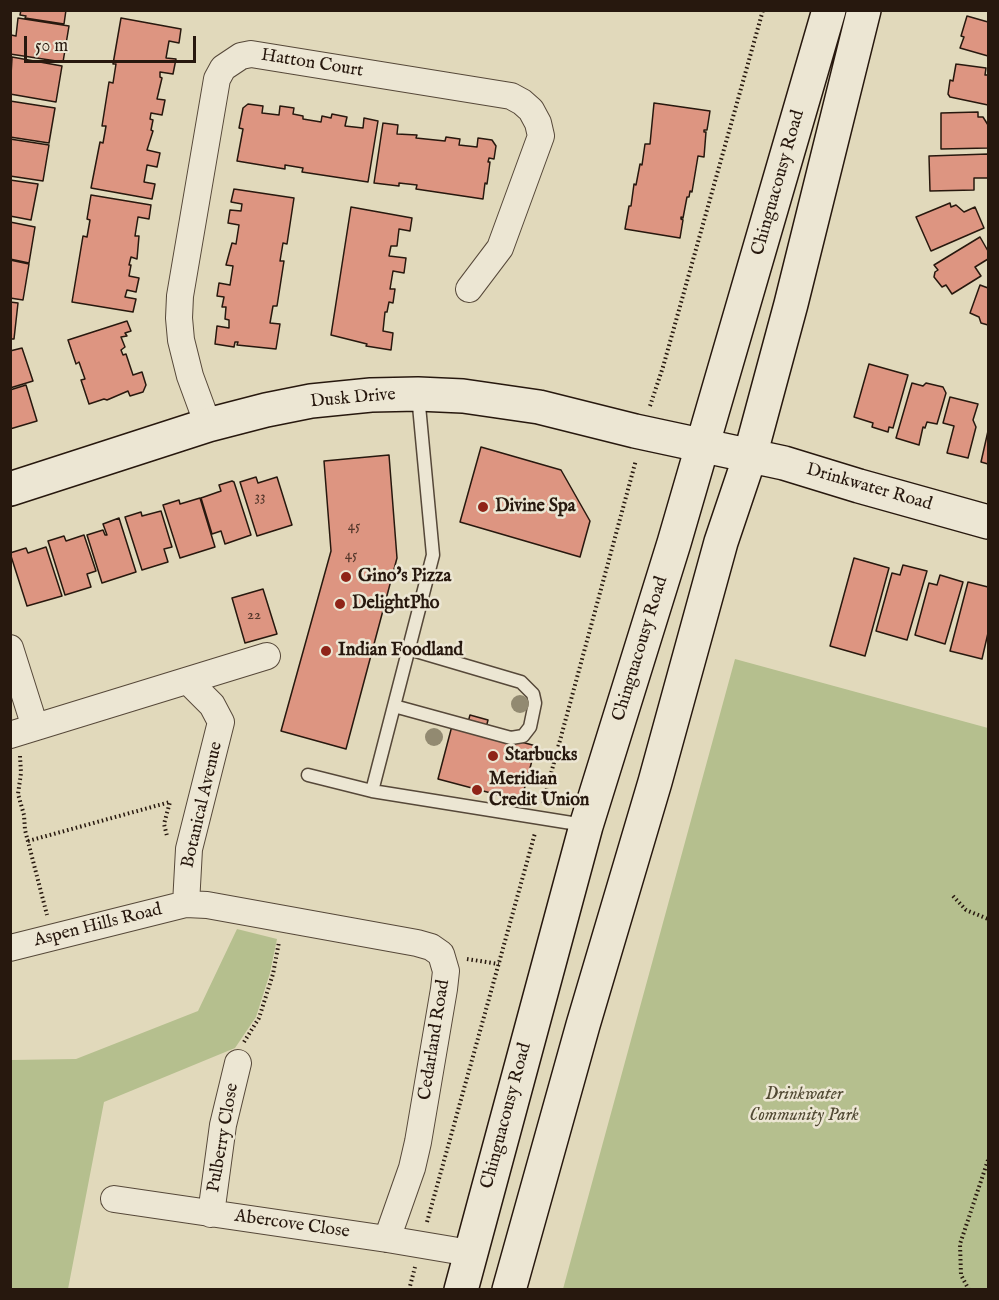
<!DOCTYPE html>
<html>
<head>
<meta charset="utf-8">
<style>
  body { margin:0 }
  #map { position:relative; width:999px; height:1300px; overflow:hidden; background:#e1d9bb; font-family:"IM FELL English",serif }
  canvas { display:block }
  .frame { position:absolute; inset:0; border:12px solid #27180e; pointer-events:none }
  .scale { position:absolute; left:24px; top:36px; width:172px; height:27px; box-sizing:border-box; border:3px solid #27180e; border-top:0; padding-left:8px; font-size:18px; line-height:21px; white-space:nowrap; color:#27180e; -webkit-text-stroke:4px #ece6d3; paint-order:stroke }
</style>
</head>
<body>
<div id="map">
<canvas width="999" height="1300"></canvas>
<div class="frame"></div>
<div class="scale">50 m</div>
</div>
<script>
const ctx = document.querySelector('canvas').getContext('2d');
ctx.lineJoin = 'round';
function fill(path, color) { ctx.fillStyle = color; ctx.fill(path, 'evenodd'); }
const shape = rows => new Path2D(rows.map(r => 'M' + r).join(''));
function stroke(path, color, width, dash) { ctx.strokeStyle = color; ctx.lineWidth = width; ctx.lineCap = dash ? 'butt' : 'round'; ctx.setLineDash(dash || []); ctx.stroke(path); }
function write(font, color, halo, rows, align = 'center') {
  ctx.font = font + ' "IM FELL English",serif'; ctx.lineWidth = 5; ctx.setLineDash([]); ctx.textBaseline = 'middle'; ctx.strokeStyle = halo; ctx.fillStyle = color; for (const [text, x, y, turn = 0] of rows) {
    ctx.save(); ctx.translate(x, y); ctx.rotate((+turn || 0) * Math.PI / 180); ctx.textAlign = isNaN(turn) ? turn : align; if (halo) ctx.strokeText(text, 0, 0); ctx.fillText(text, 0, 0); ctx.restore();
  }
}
fill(shape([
  [735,659,988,728,988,1289,563,1289],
  [237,929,277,939,270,973,256,1017,235,1048,104,1102,68,1289,11,1289,11,1060,76,1059,198,1011]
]), '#b5bf8e');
const building = shape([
  [21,10,66,10,64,24,25,18,26,16,20,15,21,10],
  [967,16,988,22,988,56,960,48,964,37,961,36,967,16],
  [18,18,69,26,63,62,10,54,11,35,16,36,18,18],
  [121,18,181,29,179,43,169,41,166,58,176,59,173,74,160,72,160,77,162,78,157,99,165,100,162,115,151,113,150,119,153,120,151,130,153,131,147,150,160,153,157,167,147,165,144,182,155,184,152,199,91,188,100,142,103,143,106,126,102,126,109,82,113,83,116,64,113,64,121,18],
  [12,57,62,66,56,102,10,94,12,57],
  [956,64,986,68,985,75,988,75,988,105,950,97,948,94,950,80,953,81,956,64],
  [10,101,55,108,49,143,10,137,10,101],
  [654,103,710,111,707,130,704,130,704,132,706,132,704,157,698,156,692,192,690,191,689,197,687,197,683,218,681,217,681,219,683,220,680,238,625,229,629,206,631,206,634,184,636,185,640,164,642,165,645,144,650,144,654,103],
  [248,104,263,106,262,113,279,115,280,106,294,108,293,114,303,116,303,119,321,122,322,116,331,118,332,114,347,117,345,126,363,128,364,118,378,121,368,182,302,172,303,168,285,165,285,169,237,161,243,129,239,128,243,108,248,104],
  [978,112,978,117,983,117,988,125,988,148,941,149,941,113,978,112],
  [383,123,398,125,397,134,417,135,416,138,445,141,446,137,460,139,459,145,477,147,478,138,492,140,496,146,494,159,489,158,488,162,490,162,488,177,487,184,485,183,483,199,416,189,417,185,399,183,399,186,374,183,383,123],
  [10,139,49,145,43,181,10,176,10,139],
  [988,154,988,178,974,178,974,190,930,191,929,156,988,154],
  [10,180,38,184,31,220,10,216,10,180],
  [234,189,294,198,287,244,283,243,280,261,284,261,277,306,273,306,270,323,280,324,276,349,237,345,238,342,235,342,234,347,215,344,217,326,229,328,229,320,225,319,226,307,222,307,224,297,217,296,219,283,230,285,233,266,226,265,232,243,236,244,239,225,228,223,230,210,241,211,242,204,231,202,234,189],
  [91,195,151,205,149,219,138,217,135,236,139,236,137,259,131,257,129,265,131,265,129,276,139,278,136,292,127,290,125,297,136,299,133,312,72,302,83,236,87,237,90,220,87,219,91,195],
  [950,203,951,207,956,205,964,212,975,207,984,228,931,251,916,217,950,203],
  [351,207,412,218,410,231,399,229,397,246,391,246,389,256,406,258,404,273,393,271,390,289,395,289,393,303,389,302,387,312,385,312,383,331,393,333,391,350,366,346,367,344,331,335,351,207],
  [10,222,35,227,29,263,10,259,10,222],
  [980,237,988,251,988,259,975,267,981,276,952,294,946,285,942,287,934,277,935,272,938,270,934,265,980,237],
  [10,260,29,264,23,300,10,298,10,260],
  [980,285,988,288,988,325,981,323,979,317,970,313,980,285],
  [10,302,18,303,14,339,10,339,10,302],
  [127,321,131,331,125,333,127,336,121,337,125,347,121,350,123,355,126,354,133,375,142,372,146,385,143,392,130,396,128,391,107,400,104,399,89,404,81,380,85,379,79,362,76,364,68,340,127,321],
  [22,348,33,381,10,388,10,351,22,348],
  [869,364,908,375,893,428,889,427,888,432,872,427,873,423,854,417,869,364],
  [912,383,923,386,926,383,943,387,946,393,937,424,927,422,925,428,923,427,919,445,896,438,912,383],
  [26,385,37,421,10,429,10,390,26,385],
  [950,397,978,404,973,420,976,427,968,458,947,453,954,426,943,423,950,397],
  [988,431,988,464,981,462,988,431],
  [481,447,561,470,590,521,580,557,460,522,481,447],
  [389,455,397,558,346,749,281,731,331,551,324,461,389,455],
  [256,477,258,483,277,477,292,525,257,536,240,482,256,477],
  [232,481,234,482,251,535,225,544,221,531,212,534,201,498,221,491,219,485,232,481],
  [200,498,215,547,180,558,163,505,179,500,180,504,200,498],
  [161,511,172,547,164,549,168,562,142,570,125,517,141,512,142,516,161,511],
  [119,518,136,572,102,583,87,535,103,530,105,535,107,535,103,524,119,518],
  [84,535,96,571,87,574,91,587,65,595,48,541,64,536,66,541,84,535],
  [46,547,62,596,27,606,10,553,26,548,28,553,46,547],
  [854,558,889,568,865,656,830,646,854,558],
  [903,565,927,571,907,640,876,631,892,573,900,575,903,565],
  [940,575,963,582,945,644,915,635,929,583,937,585,940,575],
  [968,582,988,587,988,633,982,659,950,651,968,582],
  [263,589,277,634,245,643,232,598,263,589],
  [470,715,488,720,485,732,536,746,521,801,438,779,453,722,467,726,470,715]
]);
fill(building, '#dd9581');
stroke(building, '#27180e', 1.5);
const lane = shape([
  [418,395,433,555,372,791,584,825],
  [394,706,511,738,523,736,530,727,535,703,533,694,521,682,409,649],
  [308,775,372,791]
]);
const street = shape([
  [208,425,190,376,181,340,179,318,180,296,217,79,223,68,241,56,251,54,511,96,522,102,531,110,538,123,541,136,500,248,469,289],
  [10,648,35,727],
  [10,735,267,656],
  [186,904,189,849,221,722,212,705,188,681],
  [10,948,186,904,207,905,417,943,431,947,441,954,446,971,444,989,418,1142,412,1168,387,1239],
  [114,1199,387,1239,470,1253],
  [211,1214,223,1125,238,1063]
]);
const secondary = shape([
  [10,489,208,425,266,410,311,401,371,395,418,394,463,396,539,407,635,431,784,463,859,486,988,522],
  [461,1290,586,826,674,543,829,10],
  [509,1290,583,1025,655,782,721,542,750,456,791,304,864,10]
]);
stroke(lane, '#564839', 15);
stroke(street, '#564839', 28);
stroke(secondary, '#27180e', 36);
stroke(shape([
  [650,406,663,367,763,10],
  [20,756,21,773,18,794,24,815,25,830,47,915],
  [543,803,636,460],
  [28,841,170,802,164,824,167,836],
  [953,896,966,910,988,919],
  [467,959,499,964],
  [244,1042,259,1018,273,974,279,942],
  [427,1222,535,833],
  [409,1290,415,1267],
  [969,1290,961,1275,960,1244,988,1160]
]), '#27180e', 4, [1.5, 3]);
stroke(lane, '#ece6d3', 12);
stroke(street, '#ece6d3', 26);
stroke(secondary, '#ece6d3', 33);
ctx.fillStyle = '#928a71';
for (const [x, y] of [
  [520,704],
  [434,737]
]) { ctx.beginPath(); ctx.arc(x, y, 9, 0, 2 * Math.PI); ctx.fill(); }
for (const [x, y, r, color] of [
  [483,507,6,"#8f2418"],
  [346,577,6,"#8f2418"],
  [340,604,6,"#8f2418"],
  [326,651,6,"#8f2418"],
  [493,756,6,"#8f2418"],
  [477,790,6,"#8f2418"]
]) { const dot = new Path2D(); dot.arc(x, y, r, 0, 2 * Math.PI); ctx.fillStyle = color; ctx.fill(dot); stroke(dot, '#ece6d3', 2); }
write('15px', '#54372b', null, [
  ["33",260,498],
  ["45",354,527],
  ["45",351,556],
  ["22",254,616]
]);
write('18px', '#27180e', '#ece6d3', [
  ["Hatton Court",312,64,9],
  ["Chinguacousy Road",779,183,-74],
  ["Dusk Drive",353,399,-5],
  ["Drinkwater Road",869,488,16],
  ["Chinguacousy Road",641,649,-73],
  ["Botanical Avenue",203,805,-77],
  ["Aspen Hills Road",98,926,-14],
  ["Cedarland Road",435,1040,-81],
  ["Chinguacousy Road",507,1116,-75],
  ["Pulberry Close",224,1138,-80],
  ["Abercove Close",292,1225,8]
]);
write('bold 18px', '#27180e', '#ece6d3', [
  ["Divine Spa",495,507],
  ["Gino's Pizza",358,577],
  ["DelightPho",352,604],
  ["Indian Foodland",338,651],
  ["Starbucks",505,756],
  ["Meridian",489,780],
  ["Credit Union",489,801]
], 'left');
write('italic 18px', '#524a34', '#ece6d3', [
  ["Drinkwater",804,1095],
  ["Community Park",804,1116]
]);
</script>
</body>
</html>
